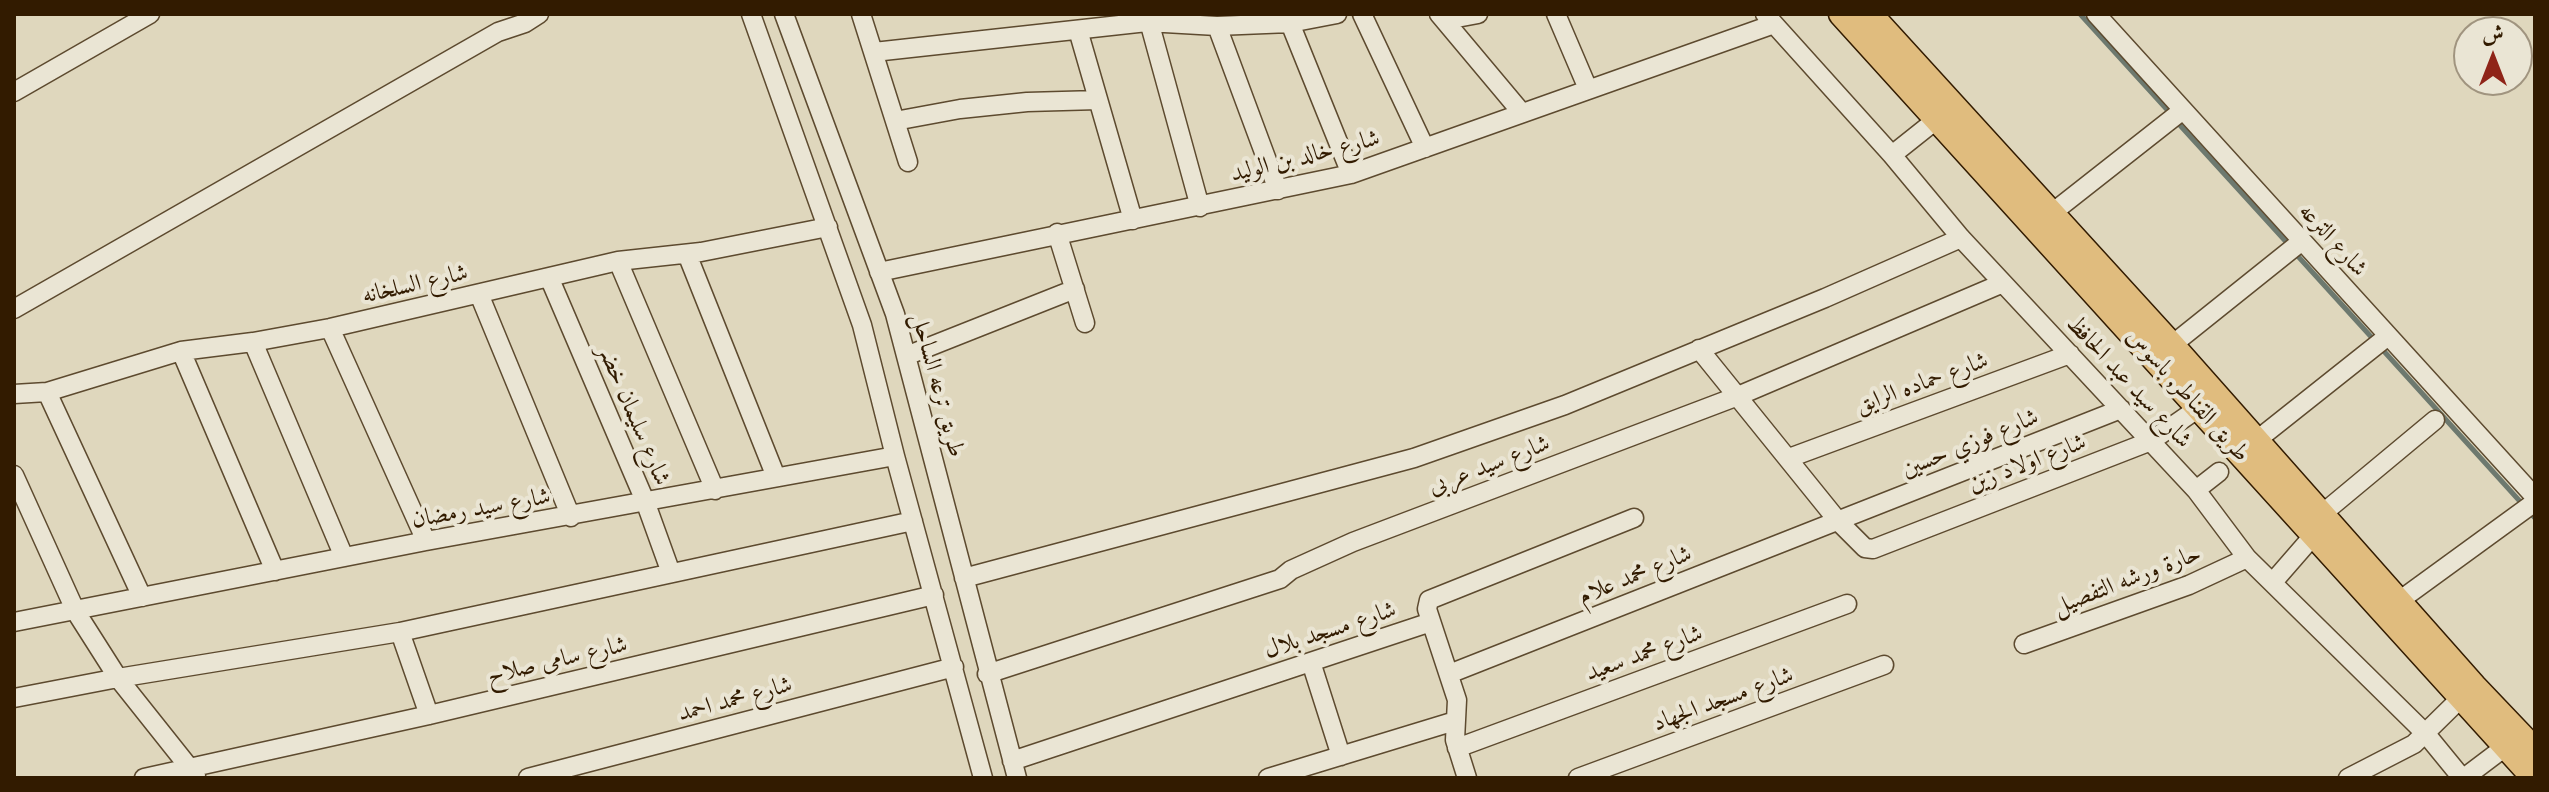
<!DOCTYPE html>
<html>
<head>
<meta charset="utf-8">
<style>
  body { margin:0 }
  #map { position:relative; width:2549px; height:792px; overflow:hidden; background:#dfd7bd; font-family:"Libre Caslon Text",Amiri,serif }
  canvas { display:block }
  .frame { position:absolute; inset:0; border:16px solid #321b00; pointer-events:none }
  .north { position:absolute; left:2453px; top:16px; width:80px; height:80px; box-sizing:border-box; background:#eae5d4; border:2px solid #a0947f; border-radius:50%; rotate:0deg; font-size:22px; font-weight:700; line-height:32px; text-align:center; color:#321b00 }
  .north::after { content:''; display:block; margin:auto; width:28px; height:36px; background:#8f2418; clip-path:polygon(50% 0,100% 100%,50% 72%,0 100%) }
</style>
</head>
<body>
<div id="map">
<canvas width="2549" height="792"></canvas>
<div class="frame"></div>
<div class="north">ش</div>
</div>
<script>
const ctx = document.querySelector('canvas').getContext('2d');
ctx.lineJoin = 'round';
const shape = rows => new Path2D(rows.map(r => 'M' + r).join(''));
function stroke(path, color, width, dash) { ctx.strokeStyle = color; ctx.lineWidth = width; ctx.lineCap = dash ? 'butt' : 'round'; ctx.setLineDash(dash || []); ctx.stroke(path); }
function write(font, color, halo, rows, align = 'center') {
  ctx.font = font + ' "Libre Caslon Text",Amiri,serif'; ctx.lineWidth = 8; ctx.setLineDash([]); ctx.textBaseline = 'middle'; ctx.strokeStyle = halo; ctx.fillStyle = color; for (const [text, x, y, turn = 0] of rows) {
    ctx.save(); ctx.translate(x, y); ctx.rotate((+turn || 0) * Math.PI / 180); ctx.textAlign = isNaN(turn) ? turn : align; if (halo) ctx.strokeText(text, 0, 0); ctx.fillText(text, 0, 0); ctx.restore();
  }
}
stroke(shape([
  [2080,14,2171,114],
  [2177,122,2289,245],
  [2295,253,2374,340],
  [2381,348,2535,518]
]), '#6d796f', 5);
const minor = shape([
  [751,14,862,325,895,456,983,778],
  [784,14,895,314,1017,778],
  [861,14,908,162],
  [1147,14,1200,207],
  [1362,14,1425,148],
  [1439,14,1522,113],
  [1556,14,1588,89],
  [1765,14,1892,155,1961,238,2196,490,2247,558,2426,734,2462,778],
  [2096,14,2535,497],
  [1446,20,1478,14],
  [1290,23,1351,174],
  [1217,26,1278,190],
  [1078,30,1133,220],
  [874,52,1147,22,1217,26,1290,23,1337,14],
  [14,92,150,14],
  [895,121,960,109,1027,102,1098,100],
  [1892,155,1936,120],
  [2052,213,2183,110],
  [1057,233,1085,323],
  [687,254,776,477],
  [618,261,715,490],
  [879,272,1351,174,1774,24],
  [549,277,645,501,671,573],
  [479,294,571,517],
  [14,309,498,32,525,23,539,14],
  [330,328,426,541],
  [253,342,344,557],
  [2172,345,2302,241],
  [1699,349,1838,521,1865,548,1873,549,2151,441,2200,407],
  [181,351,275,571],
  [906,356,1075,289],
  [47,392,142,597],
  [14,394,47,392,181,351,253,342,330,328,618,261,701,252,828,227],
  [2257,440,2388,336],
  [1789,458,2070,354],
  [14,475,76,612,118,678,196,776],
  [2196,490,2219,472],
  [2322,514,2435,420],
  [964,578,1414,458,1565,405,1825,298,1961,238],
  [2273,582,2313,536],
  [2399,601,2535,502],
  [14,622,426,541,895,456],
  [400,632,429,715],
  [2024,644,2189,585,2247,558],
  [1311,662,1341,756],
  [987,674,1280,579,1291,570,1353,542,1738,396,2003,283],
  [1449,674,2121,409],
  [14,698,118,678,400,632,913,521],
  [1457,748,1847,604],
  [1012,761,1431,622],
  [144,778,429,715,934,595],
  [528,778,954,667],
  [1268,778,1455,721],
  [1467,778,1455,740,1457,700,1427,609,1429,600,1634,518],
  [1578,778,1884,665],
  [2348,778,2414,744,2470,689],
  [2464,778,2505,747]
]);
const major = shape([
  [1841,14,2534,778],
  [1870,14,2172,345,2474,686,2535,750]
]);
stroke(minor, '#5d4a2f', 21);
stroke(major, '#321b00', 27);
stroke(minor, '#eae5d4', 18);
stroke(major, '#e0bc7e', 24);
write('24px', '#321b00', '#eae5d4', [
  ["شارع خالد بن الوليد",1305,156,-14],
  ["شارع الترعه",2333,240,48],
  ["شارع السلخانه",415,284,-13],
  ["شارع سيد عبد الحافظ",2129,382,47],
  ["شارع حماده الرايق",1922,383,-20],
  ["طريق ترعه الساحل",938,385,75],
  ["طريق القناطر, باسوس",2188,395,48],
  ["شارع سليمان خضر",634,415,67],
  ["شارع فوزي حسين",1970,443,-22],
  ["شارع اولاد زين",2027,463,-21],
  ["شارع سيد عربى",1489,465,-21],
  ["شارع سيد رمضان",481,508,-10],
  ["شارع محمد علام",1635,575,-22],
  ["حارة ورشه التفصيل",2127,580,-21],
  ["شارع مسجد بلال",1330,630,-18],
  ["شارع محمد سعيد",1644,653,-20],
  ["شارع سامى صلاح",557,660,-13],
  ["شارع محمد احمد",735,699,-15],
  ["شارع مسجد الجهاد",1723,699,-20]
]);
</script>
</body>
</html>
